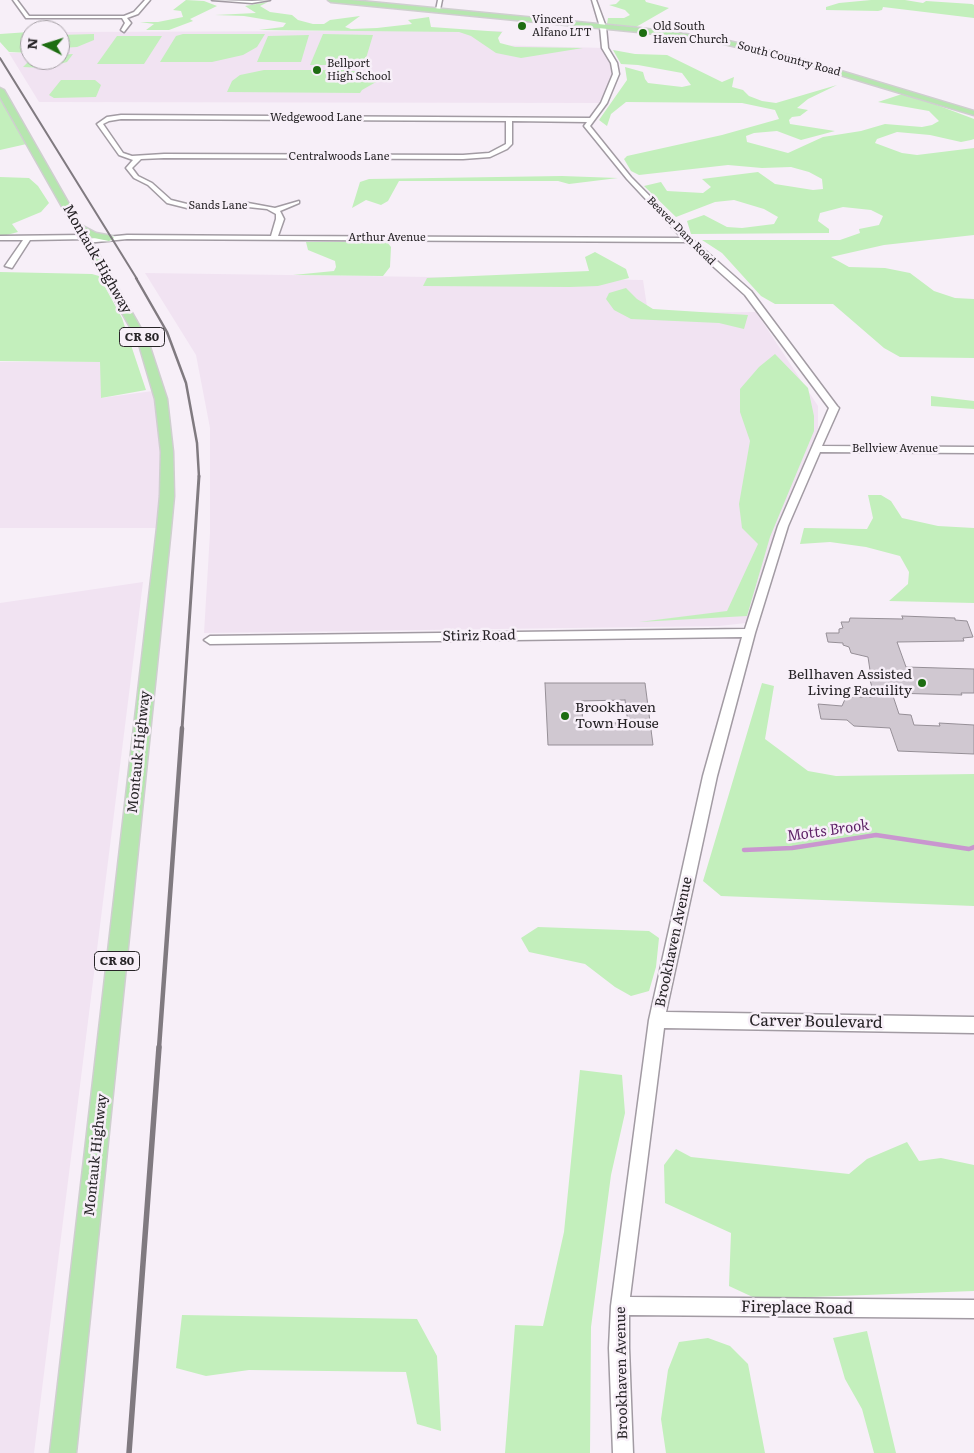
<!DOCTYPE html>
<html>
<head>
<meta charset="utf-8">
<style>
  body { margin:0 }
  #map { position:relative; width:974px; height:1453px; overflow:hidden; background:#f7eff8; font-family:Literata,serif }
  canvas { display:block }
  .north { position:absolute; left:20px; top:20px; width:50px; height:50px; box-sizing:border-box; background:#f7eff8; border:1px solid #a49ea4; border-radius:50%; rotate:275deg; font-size:14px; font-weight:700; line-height:20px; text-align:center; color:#272427 }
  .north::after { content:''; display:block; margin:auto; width:18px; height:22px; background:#1d6d11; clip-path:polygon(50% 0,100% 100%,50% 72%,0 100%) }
</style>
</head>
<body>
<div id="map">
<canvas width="974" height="1453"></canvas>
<div class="north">N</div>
</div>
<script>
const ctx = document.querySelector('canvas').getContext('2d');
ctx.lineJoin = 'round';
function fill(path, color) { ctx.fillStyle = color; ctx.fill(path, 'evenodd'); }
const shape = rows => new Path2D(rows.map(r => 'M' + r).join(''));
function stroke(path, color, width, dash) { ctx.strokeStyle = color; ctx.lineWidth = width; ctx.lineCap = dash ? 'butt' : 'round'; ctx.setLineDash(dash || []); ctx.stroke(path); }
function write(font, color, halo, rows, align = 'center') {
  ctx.font = font + ' Literata,serif'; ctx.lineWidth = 5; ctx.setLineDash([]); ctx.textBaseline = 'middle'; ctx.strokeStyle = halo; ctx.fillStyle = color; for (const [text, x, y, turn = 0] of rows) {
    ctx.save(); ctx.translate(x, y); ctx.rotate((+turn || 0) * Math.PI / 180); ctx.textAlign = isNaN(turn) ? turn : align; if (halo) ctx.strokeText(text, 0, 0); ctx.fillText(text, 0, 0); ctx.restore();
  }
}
fill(shape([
  [356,31,503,31,491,45,605,48,616,76,604,103,39,102,9,53,30,53,30,60,60,60,60,32],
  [145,273,643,280,648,313,756,312,818,406,818,429,746,623,719,626,204,633,210,533,210,428,196,355],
  [0,362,101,362,101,398,160,390,164,528,0,528],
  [143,582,34,1453,0,1453,0,603]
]), '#f1e3f2');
fill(shape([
  [186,0,204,1,217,6,190,19,193,21,169,30,129,30,146,30,154,24,140,22,158,22,183,17,181,11,173,10],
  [620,0,645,0,646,2,669,8,636,27,607,24,608,18,624,18,630,15,625,10,609,5,616,4],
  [871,0,905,0,923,3,926,1,972,4,974,5,974,18,883,7,882,10,878,11,826,10,826,7,839,3],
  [268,2,260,6,270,12,292,15,298,20,313,24,324,24,330,20,360,16,345,27,351,29,377,28,412,24,408,20,429,17,431,27,502,32,498,38,500,43,515,47,583,48,521,58,496,53,471,36,459,32,259,30,283,27,286,23,244,16,215,15,256,13,245,6],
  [29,32,30,53,9,52,0,42,0,34],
  [94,34,94,40,77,47,60,48,60,35],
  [183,34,265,34,257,47,243,55,212,62,160,62,176,36],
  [323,34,373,35,364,65,310,65],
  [309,35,301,62,257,62,268,36],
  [117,36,162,36,144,64,97,64],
  [613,50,635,54,667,55,722,82,734,77,732,87,743,90,749,96,762,101,776,103,837,85,808,99,797,108,808,110,800,116,792,117,789,120,790,124,835,131,801,140,777,131,754,133,746,136,747,142,788,153,823,137,861,131,885,124,922,127,932,125,939,121,929,111,878,102,905,93,974,119,974,139,971,140,961,142,930,135,897,132,877,139,875,143,902,153,917,155,974,148,974,235,884,245,831,257,849,267,885,268,910,273,934,291,955,298,974,299,974,358,900,357,884,348,833,304,775,304,761,296,722,253,702,240,840,240,860,233,859,229,879,225,883,216,871,210,843,207,820,213,818,221,829,229,829,233,691,234,687,221,704,215,727,227,742,228,774,224,778,217,764,209,734,200,715,202,676,217,644,186,661,182,667,191,703,193,711,187,702,179,758,172,775,184,813,190,823,189,822,179,809,172,791,167,762,168,728,165,639,175,631,171,624,159,627,156,722,135,779,119,775,110,742,103,626,102,611,114,607,126,599,120,627,80,625,67,643,72,645,79,648,83,682,87,691,85,682,73,638,65,621,64],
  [73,54,67,62,44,68,23,67,30,60,60,60,60,55],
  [264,70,349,70,374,75,376,82,362,90,360,93,227,92,232,81,240,75],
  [61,80,95,80,101,85,96,97,54,98,49,95],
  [0,90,31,143,0,150],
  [562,176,618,178,569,184,558,181,399,181,388,201,381,205,366,200,352,208,360,182,369,179],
  [0,177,29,178,38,186,49,203,41,212,12,224,18,232,3,236,0,236],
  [306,242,387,242,391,247,390,267,383,276,293,275,334,271,336,267,335,261,308,250],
  [595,252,626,269,629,278,598,286,570,287,423,286,427,278,589,271,585,257],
  [0,272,92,274,99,276,122,318,146,390,101,398,100,362,0,361],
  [626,288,637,299,653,309,748,315,744,329,719,323,631,319,614,310,606,299,609,293],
  [775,354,808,388,814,416,814,431,770,537,747,616,639,622,727,611,758,544,742,528,739,504,750,441,740,412,740,389,759,367],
  [931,396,974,401,974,409,931,406],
  [868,495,881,495,891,501,902,518,938,526,974,528,974,603,889,601,908,584,909,572,900,556,866,547,830,542,800,544,804,528,867,529,873,518],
  [762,683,774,686,765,739,808,771,836,776,974,774,974,906,721,896,703,881],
  [538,927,649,931,659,938,656,967,649,991,631,996,615,987,585,964,529,952,521,938],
  [580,1070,622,1075,625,1113,611,1175,591,1327,590,1453,505,1453,515,1325,543,1326,564,1232],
  [907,1142,919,1161,941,1158,974,1165,974,1291,757,1299,729,1286,731,1233,665,1203,664,1165,676,1149,691,1157,849,1174,867,1159],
  [182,1315,417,1319,437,1356,441,1431,417,1424,406,1372,249,1370,206,1376,176,1368],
  [867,1331,896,1453,874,1453,862,1409,845,1379,833,1338],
  [708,1338,730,1346,748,1364,765,1453,666,1453,661,1419,668,1370,679,1342]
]), '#c3efbc');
stroke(shape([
  [744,850,792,848,876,835,969,849,974,847]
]), '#c996cf', 4.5);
const building = shape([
  [902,616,955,618,955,620,967,621,973,637,963,638,964,641,897,642,906,667,974,669,974,693,961,693,962,695,892,693,899,714,911,715,914,725,940,726,939,723,974,725,974,754,898,751,890,728,854,726,847,720,821,719,818,704,842,706,846,697,875,697,869,677,871,677,868,657,851,653,849,647,843,645,843,643,828,642,826,633,839,633,839,629,843,628,841,622,849,622,850,618,903,619,902,616],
  [545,683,645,683,653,745,548,745,545,683],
  [625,700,628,723,583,723,581,701,625,700]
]);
fill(building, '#d0c8d1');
stroke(building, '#968f97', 1);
const minor = shape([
  [13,0,17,0,29,16,124,16,134,12,145,0,150,0,138,14,127,18,131,23,124,32,121,30,125,23,122,18,26,18,13,0],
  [212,0,252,1,270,0,252,3,212,0],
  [438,0,442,0,440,10,438,11,436,10,438,0],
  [592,0,596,0,606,27,608,48,617,63,619,74,607,103,590,126,631,177,691,238,751,291,837,406,839,408,822,446,974,447,974,453,820,452,788,526,755,633,717,776,666,1012,974,1017,974,1033,664,1028,630,1297,974,1300,974,1318,629,1315,629,1348,633,1453,613,1453,609,1348,611,1306,649,1020,703,776,742,637,210,644,204,640,210,636,745,629,778,526,829,408,745,295,686,242,127,239,86,243,82,241,86,239,127,235,271,236,276,219,276,214,267,209,248,207,191,209,167,203,148,185,134,178,126,168,133,160,119,155,97,124,107,117,121,115,590,118,601,103,613,74,611,63,602,48,600,27,592,0],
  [121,119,506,121,506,144,489,153,463,155,164,154,132,156,123,153,103,124,109,121,121,119],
  [512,121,587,122,584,126,627,179,682,238,278,236,284,219,280,211,299,203,299,201,275,208,248,203,191,205,171,200,152,183,138,176,132,168,141,159,164,158,463,159,490,157,507,149,512,144,512,121],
  [84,235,88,237,87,239,30,240,12,268,5,266,23,240,0,240,0,236,84,235]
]);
const major = shape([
  [328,0,350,0,639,28,716,38,791,56,974,111,974,115,787,59,716,42,639,32,331,2,328,0],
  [0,88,4,90,81,225,96,233,112,236,114,238,109,241,89,237,148,341,167,399,173,452,174,496,171,528,76,1453,50,1453,157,528,160,496,161,452,155,399,138,341,0,97,0,88]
]);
stroke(minor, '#a29ba3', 3);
stroke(major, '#cfcfcf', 3);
fill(minor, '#fff');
fill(major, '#b6e6af');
stroke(shape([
  [0,58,137,279]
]), '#807a80', 2);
stroke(shape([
  [136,278,167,332,186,383,197,443,199,477]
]), '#807a80', 2.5);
stroke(shape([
  [182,729,199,476]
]), '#807a80', 3);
stroke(shape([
  [159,1048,182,728]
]), '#807a80', 4.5);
stroke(shape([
  [129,1453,159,1047]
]), '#807a80', 5.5);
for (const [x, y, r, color] of [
  [522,26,5,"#1d6d11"],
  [643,33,5,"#1d6d11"],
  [317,70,5,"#1d6d11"],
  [922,683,5,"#1d6d11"],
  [565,716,5,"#1d6d11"]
]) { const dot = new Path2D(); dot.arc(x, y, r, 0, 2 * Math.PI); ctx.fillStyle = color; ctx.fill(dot); stroke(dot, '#f7eff8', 2); }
write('11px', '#272427', '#f7eff8', [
  ["Vincent",532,20],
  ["Alfano LTT",532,33],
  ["Old South",653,27],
  ["Haven Church",653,40],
  ["Bellport",327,64],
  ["High School",327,77]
], 'left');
write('11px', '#272427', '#f7eff8', [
  ["South Country Road",789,59,15],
  ["Wedgewood Lane",316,118],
  ["Centralwoods Lane",339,157],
  ["Sands Lane",218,206],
  ["Beaver Dam Road",681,231,45],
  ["Arthur Avenue",387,238],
  ["Bellview Avenue",895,449]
]);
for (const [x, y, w] of [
  [142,337,45],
  [117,961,45]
]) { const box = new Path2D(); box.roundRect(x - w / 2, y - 9.5, w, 19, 4); ctx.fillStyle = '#f7eff8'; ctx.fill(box); stroke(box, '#272427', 1); }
write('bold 12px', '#272427', null, [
  ["CR 80",142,337],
  ["CR 80",117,961]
]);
write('14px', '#272427', '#f7eff8', [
  ["Montauk Highway",97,259,60],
  ["Stiriz Road",479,636,-1],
  ["Montauk Highway",139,752,-84],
  ["Brookhaven Avenue",674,942,-78],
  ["Montauk Highway",96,1155,-84],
  ["Brookhaven Avenue",622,1373,-91]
]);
write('14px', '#272427', '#f7eff8', [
  ["Bellhaven Assisted",912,675],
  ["Living Facuility",912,691],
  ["Brookhaven",575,708,"left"],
  ["Town House",575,724,"left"]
], 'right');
write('italic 15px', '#5b1f64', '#f7eff8', [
  ["Motts Brook",828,831,-8]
]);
write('16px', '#272427', '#f7eff8', [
  ["Carver Boulevard",816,1022,1],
  ["Fireplace Road",797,1308,1]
]);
</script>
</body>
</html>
